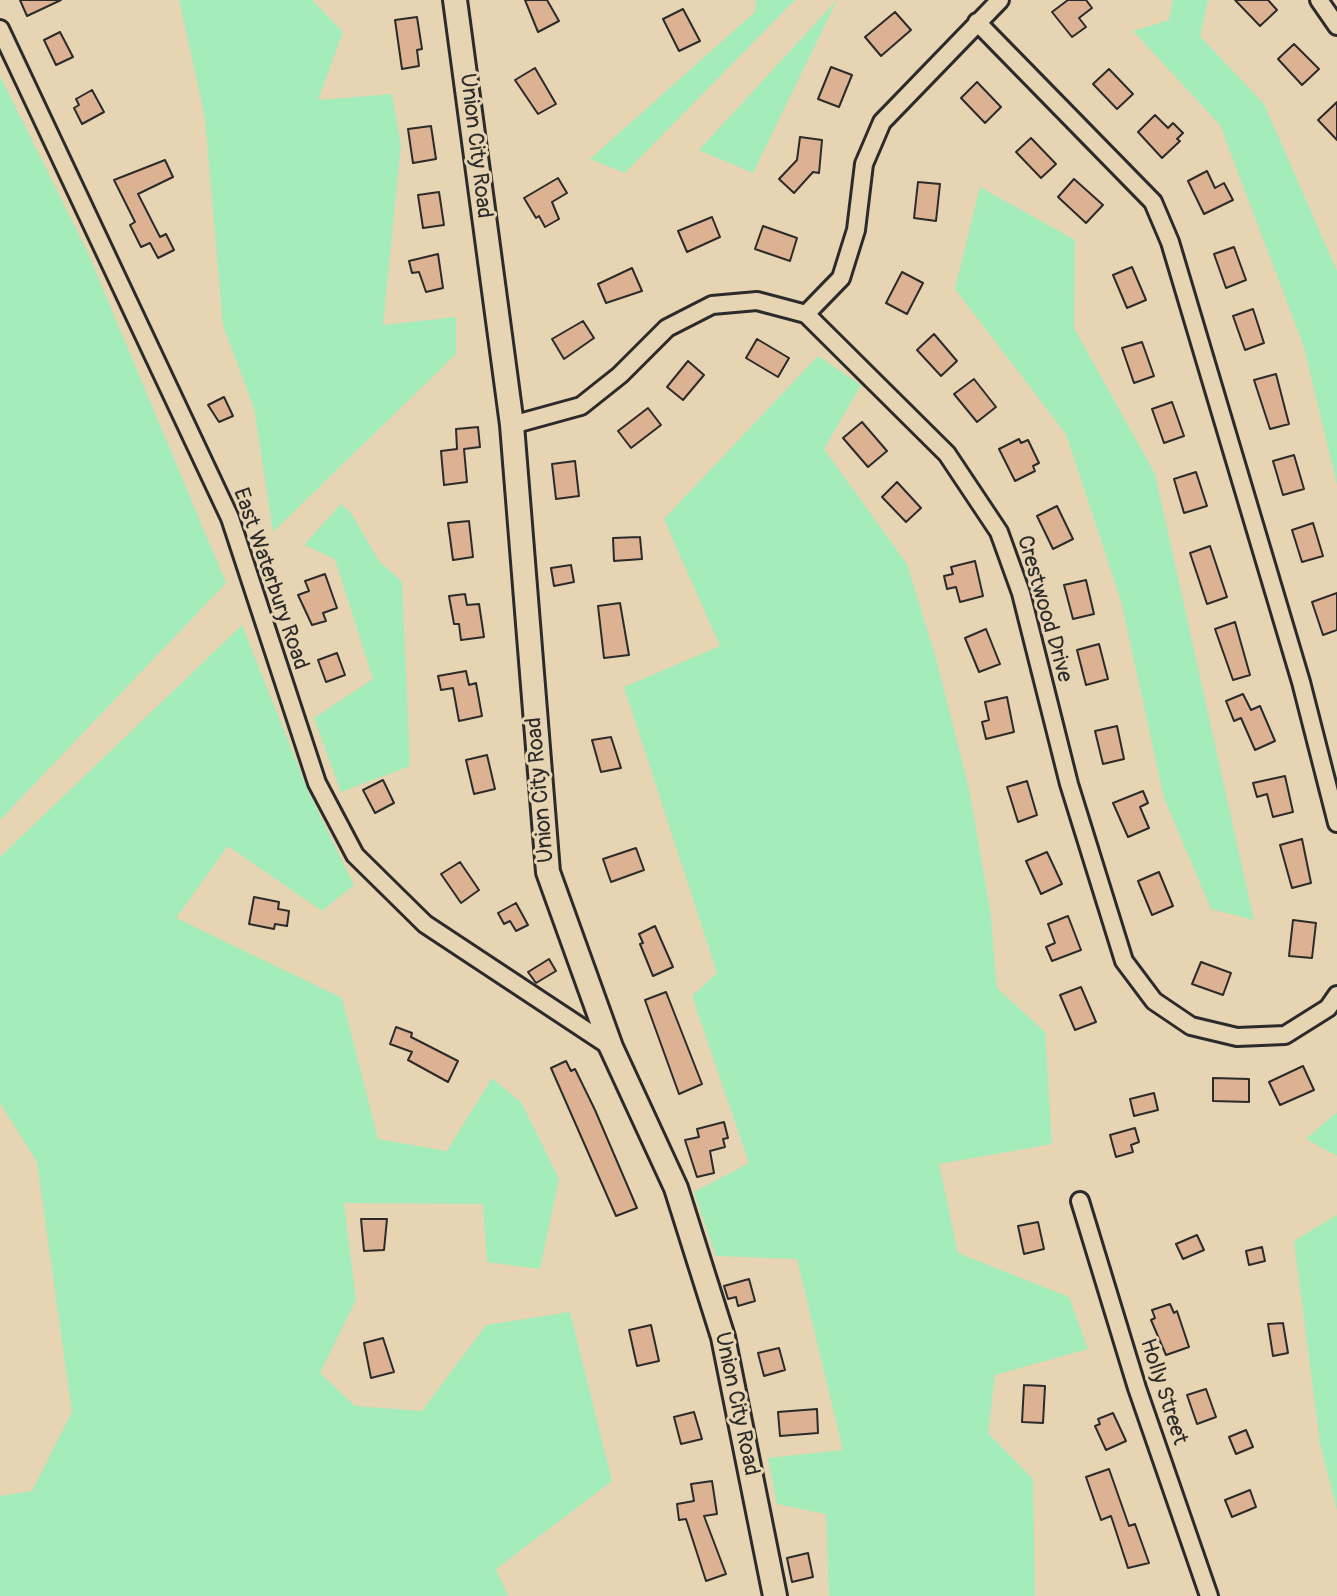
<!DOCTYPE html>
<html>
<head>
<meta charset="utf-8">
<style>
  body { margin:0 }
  canvas { display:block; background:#e6d4b2 }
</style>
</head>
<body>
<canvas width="1337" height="1596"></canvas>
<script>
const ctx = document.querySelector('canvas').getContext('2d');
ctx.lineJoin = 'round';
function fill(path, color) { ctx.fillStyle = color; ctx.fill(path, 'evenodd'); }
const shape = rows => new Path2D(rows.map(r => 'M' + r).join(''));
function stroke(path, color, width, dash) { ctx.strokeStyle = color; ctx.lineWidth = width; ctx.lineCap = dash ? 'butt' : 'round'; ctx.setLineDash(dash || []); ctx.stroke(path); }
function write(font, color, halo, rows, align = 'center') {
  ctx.font = font + ' Pangolin,sans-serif'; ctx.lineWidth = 6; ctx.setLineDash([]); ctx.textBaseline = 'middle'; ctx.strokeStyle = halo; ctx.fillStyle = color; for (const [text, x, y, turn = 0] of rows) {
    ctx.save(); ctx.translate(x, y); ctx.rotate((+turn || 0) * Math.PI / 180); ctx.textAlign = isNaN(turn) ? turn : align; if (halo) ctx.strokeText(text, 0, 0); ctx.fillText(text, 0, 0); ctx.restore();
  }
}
fill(shape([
  [179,0,312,0,343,32,318,100,392,94,401,145,383,325,456,317,456,354,273,532,254,408,223,325,205,118],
  [756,0,795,0,625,173,590,159,755,12],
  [837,0,753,173,699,150],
  [1173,0,1208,0,1200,36,1264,104,1337,271,1337,485,1304,347,1220,125,1133,31,1169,20],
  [0,76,88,253,226,583,0,820],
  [980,187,1075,240,1074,328,1155,474,1254,920,1211,909,1164,798,1121,601,1066,434,955,289],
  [818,356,861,385,824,449,907,564,937,662,969,789,990,909,997,988,1045,1032,1052,1144,939,1164,958,1253,1069,1297,1088,1349,995,1375,988,1433,1033,1479,1035,1596,829,1596,826,1514,777,1504,768,1458,843,1450,797,1259,716,1256,694,1192,749,1163,692,996,717,973,624,687,720,646,664,519],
  [341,504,351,513,379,561,402,582,410,766,341,792,314,718,373,679,335,559,304,545],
  [242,625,309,793,354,885,322,911,228,846,176,918,342,998,378,1139,447,1151,492,1078,521,1102,559,1179,540,1269,487,1262,483,1204,344,1203,356,1300,320,1373,355,1406,422,1411,486,1325,570,1312,612,1481,496,1569,508,1596,0,1596,0,1496,32,1491,72,1412,37,1162,0,1103,0,857],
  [1337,1112,1337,1156,1306,1139],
  [1337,1215,1337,1511,1320,1443,1294,1241]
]), '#a4ecba');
const building = shape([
  [20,0,61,0,27,16,20,0],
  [525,0,547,0,559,21,538,32,525,0],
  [1068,0,1086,0,1092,8,1079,18,1086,27,1072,37,1052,12,1068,0],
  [1235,0,1268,0,1277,10,1260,26,1235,0],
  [683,9,700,41,679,51,663,19,683,9],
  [895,12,911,30,881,56,865,37,895,12],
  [417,17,422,49,417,50,419,66,402,69,395,20,417,17],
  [60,32,73,57,56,65,44,40,60,32],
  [1294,44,1319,69,1302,85,1278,59,1294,44],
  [831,67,852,75,839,107,818,99,831,67],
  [535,68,556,104,538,114,515,80,535,68],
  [1109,69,1133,94,1117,109,1093,84,1109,69],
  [977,82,1001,107,985,123,961,98,977,82],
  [92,90,104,112,82,124,74,108,79,105,76,99,92,90],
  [1337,102,1337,140,1318,120,1337,102],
  [1155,115,1168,128,1173,123,1183,133,1177,139,1180,141,1162,158,1138,132,1155,115],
  [431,126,436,159,413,163,408,129,431,126],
  [800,137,822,140,819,173,813,172,794,193,779,179,797,160,800,137],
  [1031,138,1056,164,1041,178,1016,152,1031,138],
  [165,160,173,177,138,194,160,237,166,234,174,250,158,258,150,243,141,247,130,225,135,222,114,180,165,160],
  [1207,171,1215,188,1224,183,1233,200,1204,214,1188,181,1207,171],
  [558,178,567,193,552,202,559,219,545,227,539,216,536,218,524,198,558,178],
  [1074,179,1103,205,1086,223,1058,197,1074,179],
  [918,182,940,184,936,221,914,218,918,182],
  [439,192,444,225,423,228,418,195,439,192],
  [712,217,720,237,687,252,678,231,712,217],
  [763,226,797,238,790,261,755,249,763,226],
  [1234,247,1246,280,1226,288,1214,254,1234,247],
  [438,254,443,288,426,292,419,272,412,273,409,261,438,254],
  [1132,267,1146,300,1127,308,1113,275,1132,267],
  [632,268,642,291,606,303,598,284,632,268],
  [902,272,923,283,907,314,886,303,902,272],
  [1253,309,1264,343,1245,350,1233,316,1253,309],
  [583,321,594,338,564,359,552,339,583,321],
  [934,334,957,361,941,376,917,350,934,334],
  [757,339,789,358,778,377,746,358,757,339],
  [1142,342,1154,376,1134,383,1122,348,1142,342],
  [688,361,704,375,683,400,667,387,688,361],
  [1276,374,1289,424,1270,429,1254,380,1276,374],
  [974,379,996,407,977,422,954,394,974,379],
  [224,397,233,416,219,422,208,405,224,397],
  [1172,402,1184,436,1164,443,1152,409,1172,402],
  [648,408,661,425,631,448,618,431,648,408],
  [862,422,887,451,868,467,843,438,862,422],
  [478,427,480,447,464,449,467,482,444,485,441,451,457,449,456,429,478,427],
  [1019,439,1021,443,1028,440,1039,463,1033,466,1035,471,1015,481,999,449,1019,439],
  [1294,455,1304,489,1283,495,1273,461,1294,455],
  [575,461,579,496,556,499,552,464,575,461],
  [1196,472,1207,506,1184,513,1174,479,1196,472],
  [897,482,921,508,906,522,882,497,897,482],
  [1057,506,1073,539,1053,549,1037,516,1057,506],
  [469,521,473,557,453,560,448,523,469,521],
  [1313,523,1323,556,1302,562,1292,530,1313,523],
  [640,537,642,559,614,561,613,538,640,537],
  [1210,546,1227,597,1207,604,1190,553,1210,546],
  [975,561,983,596,960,602,956,587,947,589,944,576,953,574,951,567,975,561],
  [571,565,574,582,554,586,551,568,571,565],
  [325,574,337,608,323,613,326,621,312,625,298,595,309,591,305,581,325,574],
  [1086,580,1094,614,1073,619,1064,585,1086,580],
  [1337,593,1337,630,1323,635,1312,602,1337,593],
  [465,594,467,605,479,604,484,637,461,640,459,624,454,624,449,596,465,594],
  [620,603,629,655,604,658,598,606,620,603],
  [1235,622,1250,675,1233,680,1215,629,1235,622],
  [986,629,1000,664,979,672,965,638,986,629],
  [1099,644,1108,679,1086,685,1077,650,1099,644],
  [337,653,345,675,326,682,318,660,337,653],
  [466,671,469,685,476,683,482,716,459,721,453,688,441,690,438,676,466,671],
  [1243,694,1251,710,1260,706,1275,741,1255,750,1241,718,1234,721,1226,701,1243,694],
  [1007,697,1014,732,986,739,982,722,989,720,985,702,1007,697],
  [1117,726,1124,759,1103,764,1095,731,1117,726],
  [611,737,621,768,601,772,592,740,611,737],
  [487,755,495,789,474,794,466,760,487,755],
  [1285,776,1293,812,1273,817,1267,794,1257,797,1253,783,1285,776],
  [383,780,394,803,375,813,363,790,383,780],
  [1027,781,1037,815,1018,822,1007,787,1027,781],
  [1143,791,1148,803,1140,807,1149,828,1128,837,1113,803,1143,791],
  [1302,839,1311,883,1292,888,1280,845,1302,839],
  [636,848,644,870,611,882,603,859,636,848],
  [1047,852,1062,884,1041,894,1026,861,1047,852],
  [460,862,479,890,461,903,441,874,460,862],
  [1159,872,1173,906,1152,915,1138,881,1159,872],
  [254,897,279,902,278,909,289,911,287,926,275,924,274,929,249,924,254,897],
  [516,903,528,925,516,931,510,921,504,924,498,913,516,903],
  [1068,916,1081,950,1052,961,1046,947,1055,943,1048,924,1068,916],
  [1293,920,1316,923,1312,958,1289,956,1293,920],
  [655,926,673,967,653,976,640,944,643,943,639,934,655,926],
  [549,959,556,971,536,983,528,972,549,959],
  [1201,962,1231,973,1223,995,1192,984,1201,962],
  [1081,987,1096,1022,1075,1030,1060,995,1081,987],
  [666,992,702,1084,679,1094,645,1000,666,992],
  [396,1027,412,1033,411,1037,458,1061,448,1082,408,1060,412,1052,390,1044,396,1027],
  [566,1061,571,1071,575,1069,595,1110,637,1208,616,1216,551,1068,566,1061],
  [1303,1066,1314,1090,1280,1105,1269,1082,1303,1066],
  [1213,1078,1249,1079,1249,1102,1213,1101,1213,1078],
  [1154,1093,1158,1110,1134,1116,1130,1099,1154,1093],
  [724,1122,728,1138,723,1139,725,1147,710,1151,714,1173,697,1177,685,1140,699,1137,697,1129,724,1122],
  [1135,1128,1139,1142,1131,1145,1133,1152,1116,1157,1110,1135,1135,1128],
  [361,1219,387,1219,384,1250,364,1251,361,1219],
  [1038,1222,1044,1249,1024,1254,1018,1226,1038,1222],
  [1197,1235,1204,1250,1183,1259,1176,1244,1197,1235],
  [1262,1247,1265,1261,1249,1265,1246,1251,1262,1247],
  [749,1279,755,1301,738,1306,736,1297,728,1299,724,1286,749,1279],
  [1170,1304,1174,1313,1177,1311,1189,1347,1166,1355,1151,1320,1155,1318,1152,1310,1170,1304],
  [1283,1323,1288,1353,1273,1356,1268,1324,1283,1323],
  [651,1325,659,1361,637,1366,629,1330,651,1325],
  [383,1338,394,1372,371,1378,364,1343,383,1338],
  [779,1348,785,1370,764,1376,758,1353,779,1348],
  [1024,1385,1045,1386,1043,1423,1022,1422,1024,1385],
  [1206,1389,1216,1417,1197,1424,1187,1395,1206,1389],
  [817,1409,818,1433,780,1436,778,1412,817,1409],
  [694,1412,702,1439,681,1444,674,1417,694,1412],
  [1113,1413,1126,1441,1106,1450,1095,1426,1100,1424,1098,1419,1113,1413],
  [1246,1430,1253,1447,1236,1454,1229,1437,1246,1430],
  [1109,1469,1129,1526,1135,1524,1149,1563,1128,1568,1111,1516,1101,1520,1086,1477,1109,1469],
  [712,1481,717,1514,704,1516,726,1574,706,1581,686,1519,679,1520,677,1504,694,1501,691,1484,712,1481],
  [1250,1490,1256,1507,1232,1517,1225,1500,1250,1490],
  [808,1553,813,1577,792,1582,787,1558,808,1553]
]);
fill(building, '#dcb292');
stroke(building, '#2b2b2b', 2);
const street = shape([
  [1319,0,1337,26],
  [977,22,1153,202,1170,242,1301,682,1337,823],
  [0,29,230,518,317,783,355,855,425,924,611,1047],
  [806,314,841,278,856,230,864,164,882,122,1000,0],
  [512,425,581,406,620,375,667,328,712,305,757,301,806,314,947,454,999,532,1021,593,1069,784,1124,961,1154,1001,1191,1026,1237,1037,1285,1035,1328,1008,1337,995],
  [1080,1201,1137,1388,1209,1596]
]);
const secondary = shape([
  [455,0,512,425,548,872,611,1047,676,1188,699,1261,723,1337,775,1596]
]);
stroke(street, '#2b2b2b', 22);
stroke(secondary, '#2b2b2b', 28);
stroke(street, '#e6d4b2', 16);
stroke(secondary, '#e6d4b2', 22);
write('22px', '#2b2b2b', '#e6d4b2', [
  ["Union City Road",475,146,83],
  ["East Waterbury Road",270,579,71],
  ["Crestwood Drive",1044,609,74],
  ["Union City Road",541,790,-95],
  ["Holly Street",1163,1392,72],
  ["Union City Road",736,1404,78]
]);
</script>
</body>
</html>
